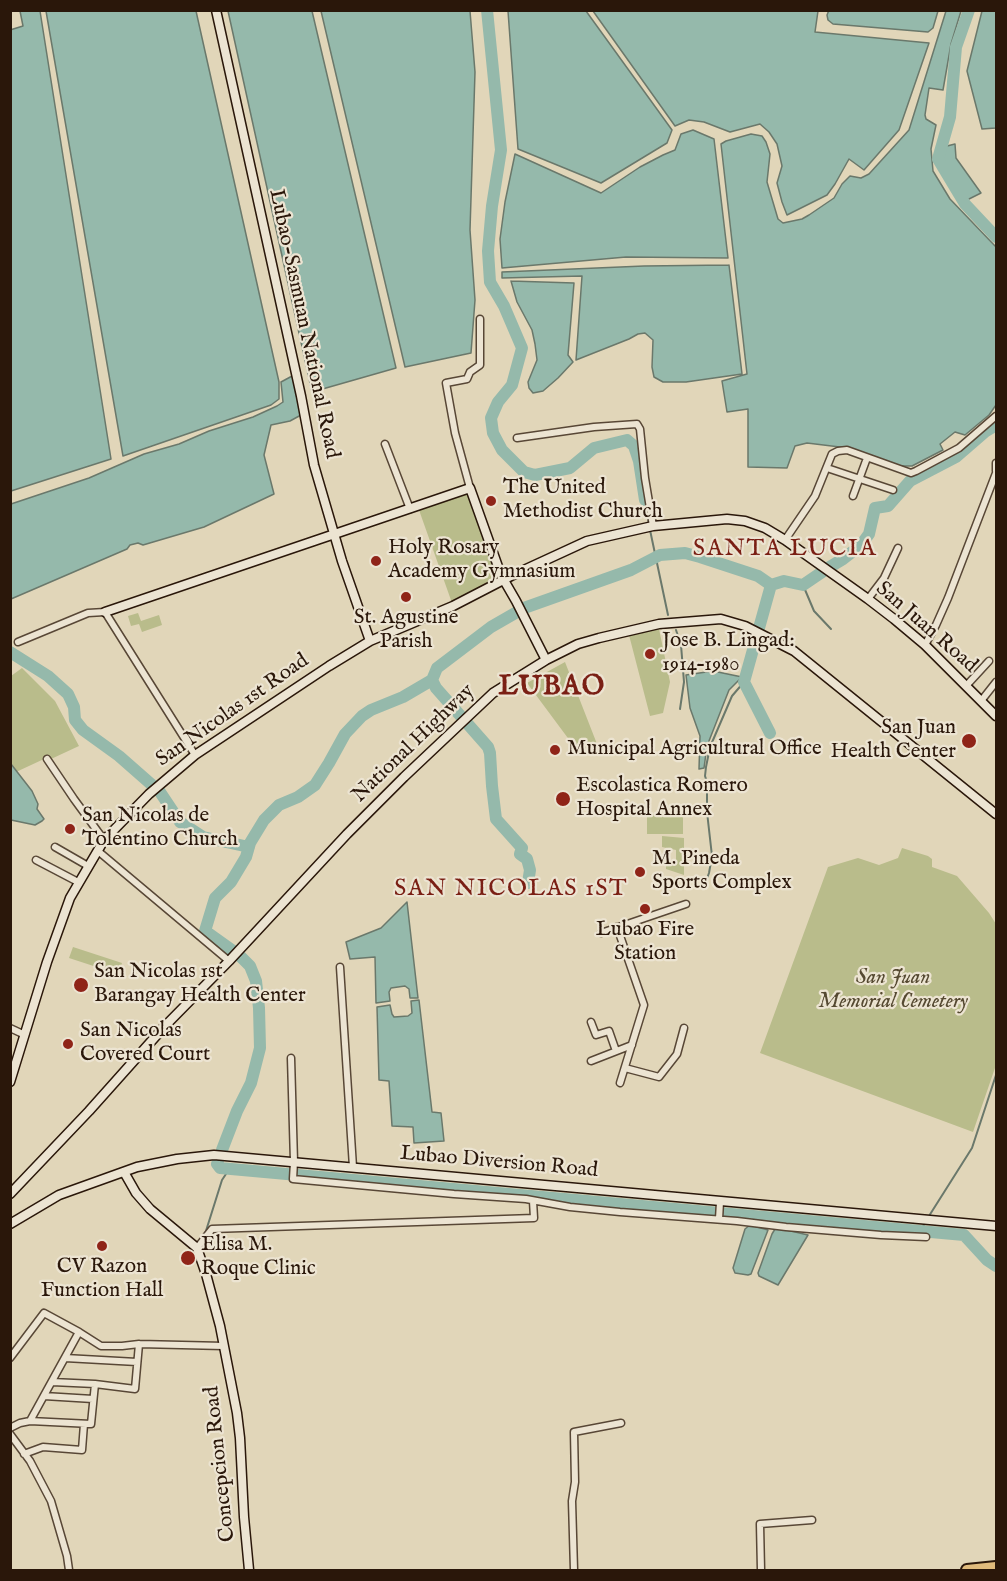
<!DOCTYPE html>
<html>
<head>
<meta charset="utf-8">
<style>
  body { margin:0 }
  #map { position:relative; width:1007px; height:1581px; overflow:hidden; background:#e1d6b9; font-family:"IM FELL English",serif }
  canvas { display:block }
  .frame { position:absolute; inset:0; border:12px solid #2a170a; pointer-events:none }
</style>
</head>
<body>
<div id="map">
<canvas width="1007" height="1581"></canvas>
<div class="frame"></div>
</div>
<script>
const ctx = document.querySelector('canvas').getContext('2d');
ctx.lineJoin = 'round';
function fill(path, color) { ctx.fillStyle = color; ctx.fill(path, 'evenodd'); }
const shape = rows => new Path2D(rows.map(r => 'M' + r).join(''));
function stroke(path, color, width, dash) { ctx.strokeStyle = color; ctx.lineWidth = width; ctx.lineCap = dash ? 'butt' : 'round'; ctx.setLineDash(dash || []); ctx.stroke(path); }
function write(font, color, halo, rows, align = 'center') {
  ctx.font = font + ' "IM FELL English",serif'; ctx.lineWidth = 4.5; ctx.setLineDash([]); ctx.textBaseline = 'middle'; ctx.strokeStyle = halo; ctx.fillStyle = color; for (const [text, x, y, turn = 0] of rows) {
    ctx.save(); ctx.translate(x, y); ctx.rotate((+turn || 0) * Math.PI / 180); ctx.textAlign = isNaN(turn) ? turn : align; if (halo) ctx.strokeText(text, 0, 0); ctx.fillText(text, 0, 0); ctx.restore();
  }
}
fill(shape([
  [468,494,496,571,496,578,493,583,452,603,419,510],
  [138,613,141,621,159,615,162,625,142,632,139,624,131,626,128,616],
  [659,629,670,682,663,713,650,716,629,635],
  [565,662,597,744,579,753,527,683],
  [22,668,55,701,79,746,51,759,44,759,16,772,11,764,11,676],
  [647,814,683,814,683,834,647,834],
  [662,836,684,838,684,875,666,869,666,862,676,862,676,850,662,847],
  [902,848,928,856,932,859,932,867,957,876,989,913,996,924,996,1065,973,1132,760,1053,828,867,858,858,879,865,898,858],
  [73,947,122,963,118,974,69,958]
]), '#b9bc8b');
const water = shape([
  [829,10,938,10,938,11,933,28,928,32,833,24,828,20,827,15,829,10],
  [20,11,40,11,111,459,11,491,10,30,23,26,20,11],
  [46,11,196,11,279,382,279,399,271,405,123,456,46,11],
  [228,11,312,11,396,368,312,392,228,11],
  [321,11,470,11,475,72,470,230,475,300,471,353,405,367,321,11],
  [508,11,586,11,672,130,667,143,601,183,518,149,508,11],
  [593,11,818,11,815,32,929,43,899,130,864,170,849,159,835,184,827,195,787,215,782,202,777,183,782,166,777,144,769,132,760,124,730,132,704,122,689,120,675,126,593,11],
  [946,11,961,11,951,44,943,90,929,88,925,115,926,119,936,125,931,149,933,171,950,199,996,247,996,405,989,415,965,435,955,432,940,444,943,450,912,466,899,466,848,448,807,443,795,446,787,468,748,467,748,409,727,412,722,381,747,374,721,144,726,141,751,134,762,136,766,142,770,154,767,182,778,219,783,223,802,219,809,215,834,198,842,184,850,176,861,178,869,174,909,130,946,11],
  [982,11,996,11,996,128,982,129,967,71,982,11],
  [693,130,714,139,728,258,626,257,502,268,500,239,505,202,515,154,601,193,640,167,663,155,675,150,681,134,693,130],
  [955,144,956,158,981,193,967,200,941,160,943,147,955,144],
  [729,265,742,374,686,382,663,382,654,377,652,367,653,340,645,333,638,334,629,339,576,360,582,276,502,278,502,272,644,266,729,265],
  [511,281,574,283,568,355,573,362,558,378,543,391,533,393,529,388,528,382,537,360,535,344,532,330,517,302,511,281],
  [294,375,301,415,290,421,271,425,264,455,274,494,204,527,143,545,138,543,130,545,127,549,11,599,11,504,89,478,144,454,179,444,209,431,253,417,277,406,283,402,281,382,294,375],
  [713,671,742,677,729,690,707,746,704,768,699,769,700,736,690,708,686,675,713,671],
  [11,764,32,791,38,804,37,809,44,819,42,821,35,825,11,820,11,764],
  [407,902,418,998,410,998,409,989,405,986,391,988,389,992,390,1001,376,1003,375,957,350,959,346,942,381,928,407,902],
  [419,1000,432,1112,441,1113,444,1141,414,1143,413,1127,392,1126,389,1081,379,1080,377,1007,390,1005,392,1014,394,1017,408,1016,412,1013,411,1001,419,1000],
  [750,1225,768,1230,751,1274,748,1275,735,1273,733,1268,745,1229,750,1225],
  [778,1228,808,1235,778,1285,759,1276,758,1273,772,1234,775,1229,778,1228]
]);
fill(water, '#95b9ab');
stroke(water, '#6a786b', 1.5);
stroke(shape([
  [995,235,996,235],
  [645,500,649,524],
  [650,530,668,615],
  [803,585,814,611,831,629],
  [676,630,681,645,684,682,680,709],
  [705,884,709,873,712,856,707,812,707,782,705,776,706,767,710,747,732,696,744,682],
  [929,1216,972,1148,996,1075],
  [920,1232,926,1221],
  [205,1234,222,1180,230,1168]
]), '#6a786b', 2);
stroke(shape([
  [487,10,501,150,492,206,488,251,490,282,504,306,522,348,512,385,498,402,491,418,493,433,502,450,524,472,535,475,570,468,594,448,627,440,634,446,639,461,645,500],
  [969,10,956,47,950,117,938,159,965,204,996,237],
  [10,652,48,676,68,694,74,707,75,720,83,730,119,756,160,792,180,822,203,837,249,847],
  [770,733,744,682,771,585,784,581,803,585,828,568,843,559,861,545,869,534,875,508,888,506,910,481,956,457,986,431,996,425],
  [528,883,530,870,527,859,520,854,522,848,496,819,492,786,490,753,488,747,436,688,432,680,437,668,491,627,524,608,631,570,660,555,685,553,700,557,758,576,771,585],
  [222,1150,237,1111,251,1083,260,1048,259,1008,256,981,250,966,240,956,205,931,215,898,231,882,246,857,250,843,264,820,279,805,298,797,315,785,329,763,345,734,362,716,371,710,403,697,432,680],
  [218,1162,217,1164,220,1168,964,1235,987,1260,996,1266]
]), '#95b9ab', 12);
const street = shape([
  [517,438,594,427,637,424,640,429,645,478,653,526],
  [385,444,410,509],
  [996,463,996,471],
  [827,468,893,490],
  [470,488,455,433,446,383,467,379,470,372,480,365,480,319],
  [853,496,867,458],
  [785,540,815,496,832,454,838,451,847,450,911,473,916,471,959,448,996,416],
  [868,599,884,578,898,548],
  [18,642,88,613,105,612,195,755],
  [925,645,936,625,948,598,996,473],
  [966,686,989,661],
  [981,701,996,682],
  [47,759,74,799,104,840],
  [55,847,88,866],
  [98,851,229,961],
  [36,860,78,882],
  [617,927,644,1005,620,1083],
  [601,933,686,904],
  [340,967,353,1167],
  [591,1022,596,1035,609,1031,616,1051],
  [10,1028,25,1035],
  [291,1058,294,1162,293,1179,454,1194,526,1199,570,1207,620,1212,737,1221,786,1227,881,1235,926,1237],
  [591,1061,632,1045],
  [625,1068,659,1077,677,1054,684,1028],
  [719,1219,720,1202],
  [197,1248,212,1229,534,1218,533,1201],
  [10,1358,44,1313,79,1332,101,1346,122,1346,139,1344,224,1346],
  [65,1358,137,1362],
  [52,1382,95,1384,135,1389,139,1344],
  [44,1396,93,1399],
  [30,1421,79,1332],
  [10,1428,20,1423,30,1421,91,1424,95,1384],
  [10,1434,30,1461,51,1501,67,1556,69,1570],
  [24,1454,43,1447,82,1450,84,1424],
  [574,1570,572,1501,575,1482,574,1432,621,1423],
  [761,1570,760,1524,812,1520]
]);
const secondary = shape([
  [216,10,301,396,314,465,342,561,370,641],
  [105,612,470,488,501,575,516,601,546,660],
  [10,1082,47,962,70,898,104,840,149,794,195,755,329,666,370,641,453,606,511,576,587,541,653,526,727,519,745,521,765,528,785,540,868,599,894,619,925,645,996,716],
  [124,1172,136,1193,150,1209,197,1248,206,1274,220,1326,237,1413,240,1438,244,1517,249,1570],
  [10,1194,89,1111,164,1027,229,961,347,834,404,777,493,693,546,660,578,644,599,638,659,624,721,619,745,626,794,651,996,814],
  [10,1224,59,1195,137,1167,177,1159,214,1155,996,1226]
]);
const highway = shape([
  [967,1570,996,1567]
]);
stroke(street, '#584736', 9);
stroke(secondary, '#2a170a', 11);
stroke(highway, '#2a170a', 14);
stroke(street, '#ece4d2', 6);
stroke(secondary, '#ece4d2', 8);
stroke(highway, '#e0bb7c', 10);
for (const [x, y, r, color] of [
  [491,501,6,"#8f2418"],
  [376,561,6,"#8f2418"],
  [406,597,6,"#8f2418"],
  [650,654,6,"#8f2418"],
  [969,741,8,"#8f2418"],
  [555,750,6,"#8f2418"],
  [563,799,8,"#8f2418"],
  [70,829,6,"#8f2418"],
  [640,872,6,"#8f2418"],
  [645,909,6,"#8f2418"],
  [81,985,8,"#8f2418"],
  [68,1044,6,"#8f2418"],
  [102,1246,6,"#8f2418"],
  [188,1258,8,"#8f2418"]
]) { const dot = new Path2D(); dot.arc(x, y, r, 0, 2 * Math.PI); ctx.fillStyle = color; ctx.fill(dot); stroke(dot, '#ece4d2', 2); }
write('21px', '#2a170a', '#ece4d2', [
  ["Lubao-Sasmuan National Road",303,324,78],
  ["San Juan Road",926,628,41],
  ["San Nicolas 1st Road",233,711,-35],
  ["National Highway",414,744,-44],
  ["Lubao Diversion Road",499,1163,5],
  ["Concepcion Road",221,1464,-96]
]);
write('21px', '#2a170a', '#ece4d2', [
  ["The United",503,489],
  ["Methodist Church",503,513],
  ["Holy Rosary",388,549],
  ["Academy Gymnasium",388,573],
  ["St. Agustine",406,619,"center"],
  ["Parish",406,643,"center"],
  ["Jose B. Lingad:",662,642],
  ["1914–1980",662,666],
  ["San Juan",956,729,"right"],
  ["Health Center",956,753,"right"],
  ["Municipal Agricultural Office",567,750],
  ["Escolastica Romero",576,787],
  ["Hospital Annex",576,811],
  ["San Nicolas de",82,817],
  ["Tolentino Church",82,841],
  ["M. Pineda",652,860],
  ["Sports Complex",652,884],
  ["Lubao Fire",645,931,"center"],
  ["Station",645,955,"center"],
  ["San Nicolas 1st",94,973],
  ["Barangay Health Center",94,997],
  ["San Nicolas",80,1032],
  ["Covered Court",80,1056],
  ["Elisa M.",201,1246],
  ["Roque Clinic",201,1270],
  ["CV Razon",102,1268,"center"],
  ["Function Hall",102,1292,"center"]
], 'left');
write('italic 21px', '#554931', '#ece4d2', [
  ["San Juan",893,979],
  ["Memorial Cemetery",893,1003]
]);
ctx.letterSpacing = '1.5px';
write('24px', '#7a1f14', '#ece4d2', [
  ["SANTA LUCIA",785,550],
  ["SAN NICOLAS 1ST",511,890]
]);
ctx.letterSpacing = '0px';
ctx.letterSpacing = '1.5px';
write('bold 27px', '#7a1f14', '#ece4d2', [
  ["LUBAO",552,688]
]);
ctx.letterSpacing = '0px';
</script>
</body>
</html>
